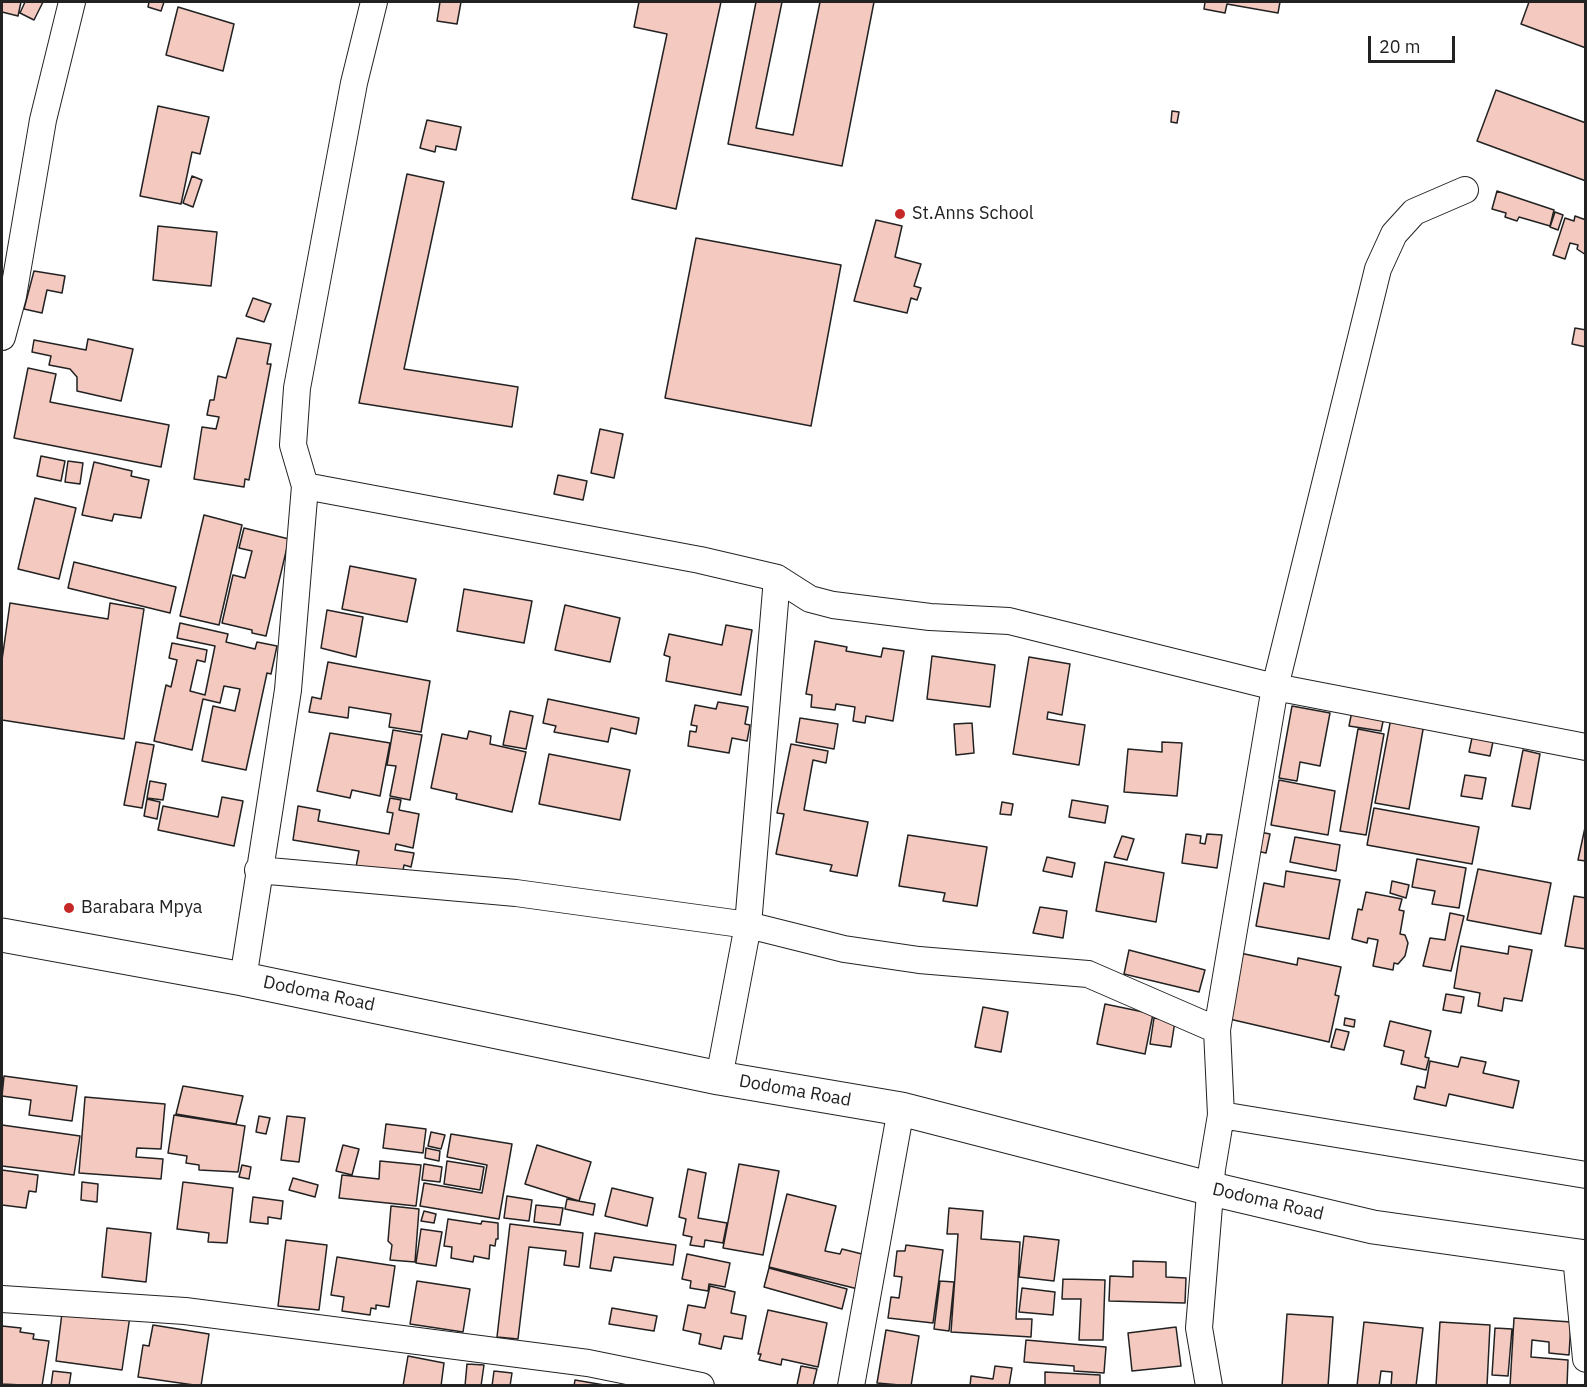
<!DOCTYPE html>
<html>
<head>
<meta charset="utf-8">
<style>
  body { margin:0 }
  #map { position:relative; width:1587px; height:1387px; overflow:hidden; background:#fff; font-family:"IBM Plex Sans",sans-serif }
  canvas { display:block }
  .frame { position:absolute; inset:0; border:3px solid #222; pointer-events:none }
  .scale { position:absolute; left:1368px; top:36px; width:87px; height:27px; box-sizing:border-box; border:3px solid #222; border-top:0; padding-left:8px; font-size:18px; line-height:21px; white-space:nowrap; color:#222; -webkit-text-stroke:4px #fff; paint-order:stroke }
</style>
</head>
<body>
<div id="map">
<canvas width="1587" height="1387"></canvas>
<div class="frame"></div>
<div class="scale">20 m</div>
</div>
<script>
const ctx = document.querySelector('canvas').getContext('2d');
ctx.lineJoin = 'round';
function fill(path, color) { ctx.fillStyle = color; ctx.fill(path, 'evenodd'); }
const shape = rows => new Path2D(rows.map(r => 'M' + r).join(''));
function stroke(path, color, width, dash) { ctx.strokeStyle = color; ctx.lineWidth = width; ctx.lineCap = dash ? 'butt' : 'round'; ctx.setLineDash(dash || []); ctx.stroke(path); }
function write(font, color, halo, rows, align = 'center') {
  ctx.font = font + ' "IBM Plex Sans",sans-serif'; ctx.lineWidth = 4.5; ctx.setLineDash([]); ctx.textBaseline = 'middle'; ctx.strokeStyle = halo; ctx.fillStyle = color; for (const [text, x, y, turn = 0] of rows) {
    ctx.save(); ctx.translate(x, y); ctx.rotate((+turn || 0) * Math.PI / 180); ctx.textAlign = isNaN(turn) ? turn : align; if (halo) ctx.strokeText(text, 0, 0); ctx.fillText(text, 0, 0); ctx.restore();
  }
}
const building = shape([
  [2,2,21,2,18,16,2,12,2,2],
  [25,2,43,2,34,20,20,13,25,2],
  [149,2,164,2,161,11,148,7,149,2],
  [440,2,461,2,457,24,437,21,440,2],
  [639,2,721,2,676,209,632,199,667,34,634,27,639,2],
  [756,2,782,2,756,128,793,135,820,2,874,2,842,166,728,144,756,2],
  [1205,2,1280,2,1278,13,1227,4,1225,13,1204,9,1205,2],
  [1529,2,1586,2,1586,48,1521,24,1529,2],
  [178,7,234,24,223,71,166,55,178,7],
  [1496,90,1586,123,1586,181,1477,141,1496,90],
  [158,106,209,117,200,154,192,152,181,204,140,196,158,106],
  [1172,111,1179,112,1177,123,1171,122,1172,111],
  [427,120,461,127,456,150,436,146,435,152,420,148,427,120],
  [407,174,444,182,404,369,518,387,512,427,359,403,407,174],
  [192,176,202,180,193,207,183,203,192,176],
  [1497,191,1554,210,1550,226,1519,217,1517,221,1505,217,1506,213,1492,209,1497,191],
  [1555,212,1563,215,1558,230,1550,227,1555,212],
  [1575,216,1586,220,1586,255,1577,249,1578,245,1570,243,1565,259,1553,255,1565,218,1574,221,1575,216],
  [876,220,902,226,895,257,921,264,914,286,921,288,917,300,911,298,907,313,854,301,876,220],
  [158,226,217,232,211,286,153,280,158,226],
  [696,238,841,265,811,426,665,398,696,238],
  [34,271,65,276,62,293,47,290,42,313,24,309,34,271],
  [253,298,271,304,264,322,246,316,253,298],
  [1575,328,1586,330,1586,347,1572,344,1575,328],
  [237,338,271,344,267,364,271,364,249,480,245,479,244,487,194,479,202,427,216,429,219,417,207,415,210,400,214,400,218,376,226,378,237,338],
  [88,339,133,349,121,401,77,391,77,377,70,369,49,365,51,356,32,352,34,340,86,350,88,339],
  [28,368,56,374,50,402,169,425,161,467,14,438,28,368],
  [600,429,623,434,614,478,591,473,600,429],
  [41,456,65,461,61,481,37,476,41,456],
  [68,461,83,463,80,484,65,482,68,461],
  [94,462,132,471,131,476,149,480,141,518,114,514,112,521,82,515,94,462],
  [558,475,587,481,583,500,554,494,558,475],
  [35,498,76,508,59,579,18,569,35,498],
  [204,515,242,525,219,625,180,616,204,515],
  [244,528,289,539,266,636,252,633,252,630,222,623,233,575,245,578,252,551,239,548,244,528],
  [74,562,176,587,170,613,68,588,74,562],
  [350,566,416,579,407,622,342,609,350,566],
  [464,589,532,601,524,643,457,631,464,589],
  [10,603,108,619,110,603,144,609,124,739,2,720,2,660,10,603],
  [565,605,620,618,610,662,555,650,565,605],
  [327,610,363,617,356,657,321,648,327,610],
  [180,623,228,634,226,642,255,649,257,642,277,646,271,674,267,673,246,770,202,761,213,706,235,711,240,689,224,686,220,703,203,699,192,750,154,741,166,685,171,687,177,660,169,658,172,643,207,650,205,662,197,660,190,691,205,695,215,646,177,638,180,623],
  [726,625,752,630,741,695,666,681,670,657,664,655,669,634,722,645,726,625],
  [815,641,847,647,846,651,881,657,883,648,904,651,893,721,866,716,865,723,853,721,855,707,836,704,835,710,811,707,812,695,806,694,815,641],
  [932,656,995,665,990,707,927,699,932,656],
  [1029,657,1070,664,1062,715,1048,712,1047,719,1085,725,1079,765,1013,754,1029,657],
  [328,662,430,681,421,732,389,727,391,714,349,707,348,718,309,712,312,697,321,699,328,662],
  [548,699,639,718,636,734,611,728,608,742,554,732,556,726,543,723,548,699],
  [718,702,748,707,745,724,750,725,747,741,732,738,729,753,688,746,690,731,696,732,697,726,691,725,695,705,716,709,718,702],
  [1292,706,1330,713,1320,766,1300,762,1297,781,1279,778,1292,706],
  [510,711,533,716,526,749,503,745,510,711],
  [1352,711,1384,717,1381,731,1349,726,1352,711],
  [800,718,838,724,834,749,796,742,800,718],
  [1391,718,1424,724,1409,809,1375,803,1391,718],
  [972,723,974,753,956,755,954,724,972,723],
  [1358,729,1384,734,1366,835,1340,831,1358,729],
  [393,730,422,735,410,800,390,796,396,766,387,765,393,730],
  [469,731,491,736,490,744,526,752,512,812,456,799,457,794,431,788,442,734,467,739,469,731],
  [330,733,390,743,380,796,352,790,350,798,317,791,330,733],
  [1473,733,1494,737,1490,756,1469,752,1473,733],
  [136,742,154,745,142,808,124,805,136,742],
  [1162,742,1182,743,1177,796,1124,792,1128,749,1162,752,1162,742],
  [791,744,828,751,826,763,813,760,804,810,868,822,857,876,830,871,832,865,776,854,784,814,777,813,791,744],
  [1523,750,1540,754,1530,809,1512,806,1523,750],
  [549,754,630,770,620,820,539,804,549,754],
  [1465,775,1486,778,1482,799,1461,796,1465,775],
  [1279,780,1335,791,1328,835,1271,825,1279,780],
  [150,781,166,784,163,800,147,798,150,781],
  [222,797,243,801,234,846,158,830,163,806,218,817,222,797],
  [390,798,401,800,399,810,419,814,413,848,396,844,395,850,414,853,411,867,404,865,402,876,356,867,359,851,293,840,298,806,320,810,318,821,389,834,393,813,387,812,390,798],
  [147,799,160,802,157,819,144,816,147,799],
  [1072,800,1108,806,1105,823,1069,817,1072,800],
  [1002,802,1013,804,1011,815,1000,814,1002,802],
  [1374,808,1479,827,1472,864,1367,845,1374,808],
  [1586,823,1586,861,1578,860,1586,823],
  [1255,831,1270,834,1266,853,1251,850,1255,831],
  [1186,834,1201,836,1200,843,1205,844,1207,834,1222,835,1217,868,1182,863,1186,834],
  [908,835,987,847,977,906,943,901,945,893,899,886,908,835],
  [1122,836,1134,839,1127,860,1114,857,1122,836],
  [1295,837,1340,845,1336,871,1290,862,1295,837],
  [1047,857,1075,863,1072,877,1043,871,1047,857],
  [1417,859,1466,868,1459,908,1432,904,1435,891,1412,887,1417,859],
  [1105,862,1164,873,1156,922,1096,911,1105,862],
  [1478,869,1551,883,1541,934,1467,920,1478,869],
  [1286,871,1340,880,1329,939,1256,926,1264,883,1284,887,1286,871],
  [1392,881,1409,885,1406,898,1390,893,1392,881],
  [1366,892,1402,899,1399,910,1404,911,1400,934,1405,935,1408,943,1405,956,1398,964,1394,963,1393,970,1373,966,1378,940,1368,938,1367,943,1352,939,1358,909,1362,910,1366,892],
  [1574,896,1586,898,1586,949,1565,946,1574,896],
  [1040,907,1067,911,1063,938,1033,933,1040,907],
  [1450,913,1464,916,1451,971,1423,966,1430,938,1445,940,1450,913],
  [1461,946,1508,954,1509,946,1532,950,1522,1001,1504,998,1502,1011,1478,1006,1480,993,1454,988,1461,946],
  [1129,950,1205,970,1199,992,1124,974,1129,950],
  [1240,953,1297,965,1298,958,1341,967,1335,995,1339,996,1329,1042,1225,1018,1240,953],
  [1446,994,1464,997,1461,1013,1443,1010,1446,994],
  [1105,1004,1153,1014,1145,1054,1097,1044,1105,1004],
  [983,1007,1008,1012,1001,1052,975,1047,983,1007],
  [1154,1018,1175,1021,1171,1047,1150,1044,1154,1018],
  [1345,1018,1355,1020,1354,1027,1344,1025,1345,1018],
  [1390,1021,1431,1031,1425,1057,1429,1058,1426,1070,1401,1064,1404,1051,1384,1046,1390,1021],
  [1336,1029,1349,1032,1344,1050,1331,1047,1336,1029],
  [1461,1057,1486,1062,1483,1073,1519,1081,1513,1108,1449,1094,1446,1106,1414,1099,1417,1086,1425,1088,1430,1061,1458,1067,1461,1057],
  [4,1076,77,1086,72,1121,29,1115,31,1100,2,1096,4,1076],
  [183,1086,243,1096,236,1124,176,1114,183,1086],
  [85,1097,165,1104,161,1149,137,1148,136,1157,163,1159,161,1179,79,1173,85,1097],
  [174,1115,245,1126,238,1172,199,1170,199,1165,186,1163,187,1156,168,1153,174,1115],
  [259,1116,270,1118,266,1134,256,1132,259,1116],
  [287,1116,305,1118,299,1162,281,1160,287,1116],
  [386,1124,426,1129,423,1153,383,1148,386,1124],
  [2,1125,80,1136,74,1175,2,1166,2,1125],
  [431,1132,445,1135,441,1149,428,1146,431,1132],
  [451,1134,512,1144,499,1219,420,1206,424,1183,482,1193,487,1165,447,1157,451,1134],
  [343,1145,359,1149,352,1175,336,1171,343,1145],
  [537,1145,591,1162,579,1201,525,1184,537,1145],
  [426,1148,440,1151,439,1161,425,1158,426,1148],
  [380,1161,421,1165,416,1206,339,1198,342,1175,379,1179,380,1161],
  [447,1161,484,1167,480,1190,444,1184,447,1161],
  [424,1164,442,1167,440,1182,422,1180,424,1164],
  [739,1164,779,1171,763,1255,723,1248,739,1164],
  [242,1165,251,1167,249,1179,239,1177,242,1165],
  [688,1169,706,1173,698,1218,727,1223,723,1243,705,1240,704,1247,690,1245,692,1237,683,1235,686,1219,679,1217,688,1169],
  [2,1170,38,1175,36,1192,29,1191,26,1208,2,1205,2,1170],
  [293,1178,318,1185,315,1197,289,1190,293,1178],
  [82,1182,98,1184,97,1202,81,1200,82,1182],
  [183,1182,233,1188,227,1243,208,1242,209,1233,177,1229,183,1182],
  [612,1188,653,1198,647,1226,605,1216,612,1188],
  [787,1194,836,1206,825,1251,840,1254,842,1249,866,1255,858,1289,769,1267,787,1194],
  [507,1196,532,1200,529,1221,504,1218,507,1196],
  [253,1197,283,1201,281,1219,268,1217,268,1224,250,1222,253,1197],
  [567,1199,595,1204,593,1215,565,1209,567,1199],
  [536,1205,563,1208,560,1225,534,1222,536,1205],
  [391,1206,419,1209,415,1262,390,1260,392,1245,388,1241,391,1206],
  [949,1208,983,1211,981,1239,1020,1242,1016,1319,1032,1319,1031,1337,951,1332,958,1234,947,1234,949,1208],
  [424,1211,436,1214,434,1223,421,1221,424,1211],
  [448,1219,481,1224,482,1221,498,1223,498,1239,496,1239,495,1246,490,1245,489,1259,474,1256,473,1262,451,1258,452,1247,444,1246,448,1219],
  [510,1224,583,1233,579,1267,564,1265,566,1251,529,1247,518,1339,497,1337,510,1224],
  [107,1228,151,1233,146,1282,102,1277,107,1228],
  [421,1229,442,1232,436,1266,416,1263,421,1229],
  [595,1233,676,1245,673,1265,614,1257,611,1271,590,1268,595,1233],
  [1024,1236,1059,1240,1054,1281,1019,1277,1024,1236],
  [286,1240,327,1245,319,1310,278,1306,286,1240],
  [906,1245,943,1250,933,1323,888,1318,891,1297,899,1298,902,1277,894,1276,897,1251,905,1251,906,1245],
  [687,1254,730,1263,725,1287,709,1284,708,1291,690,1288,691,1281,682,1279,687,1254],
  [337,1257,395,1266,389,1307,376,1305,376,1309,371,1308,370,1315,342,1311,344,1297,331,1295,337,1257],
  [1133,1261,1166,1262,1166,1277,1186,1278,1185,1303,1109,1301,1110,1276,1133,1277,1133,1261],
  [769,1268,847,1289,842,1309,764,1287,769,1268],
  [1063,1279,1105,1280,1103,1340,1079,1340,1081,1299,1062,1299,1063,1279],
  [417,1281,470,1289,463,1332,410,1324,417,1281],
  [940,1281,954,1282,949,1331,934,1329,940,1281],
  [710,1286,735,1292,731,1313,746,1316,742,1339,724,1336,721,1349,699,1344,701,1334,683,1330,688,1305,705,1308,710,1286],
  [1022,1288,1055,1292,1053,1315,1019,1312,1022,1288],
  [612,1308,657,1316,654,1331,609,1324,612,1308],
  [768,1310,827,1323,818,1367,782,1359,781,1365,759,1360,761,1354,758,1354,768,1310],
  [62,1313,104,1319,105,1313,130,1316,122,1370,56,1361,62,1313],
  [1287,1314,1333,1317,1328,1386,1282,1386,1287,1314],
  [1514,1318,1571,1322,1569,1355,1549,1353,1549,1342,1532,1340,1531,1357,1568,1360,1567,1386,1510,1386,1514,1318],
  [1364,1322,1423,1328,1416,1386,1391,1386,1392,1372,1381,1371,1379,1386,1357,1386,1364,1322],
  [1440,1322,1490,1325,1487,1386,1436,1386,1440,1322],
  [153,1325,209,1334,201,1386,138,1377,143,1345,149,1346,153,1325],
  [2,1326,21,1328,20,1332,34,1334,33,1339,49,1341,42,1386,2,1384,2,1326],
  [1176,1327,1181,1366,1132,1371,1128,1333,1176,1327],
  [1495,1328,1512,1329,1508,1376,1492,1375,1495,1328],
  [886,1330,919,1336,911,1386,877,1383,886,1330],
  [1026,1340,1106,1347,1104,1373,1074,1371,1074,1366,1024,1362,1026,1340],
  [408,1356,444,1363,441,1386,403,1386,408,1356],
  [467,1364,484,1365,481,1386,465,1386,467,1364],
  [801,1366,817,1369,813,1386,797,1385,801,1366],
  [995,1366,1012,1368,1009,1386,970,1386,971,1376,993,1379,995,1366],
  [53,1371,71,1373,69,1386,51,1386,53,1371],
  [494,1371,512,1373,510,1386,492,1386,494,1371],
  [1045,1372,1100,1375,1100,1386,1045,1386,1045,1372],
  [575,1380,610,1386,574,1386,575,1380]
]);
fill(building, '#f3c9c0');
stroke(building, '#222', 1.5);
const street = shape([
  [2,337,13,296,43,120,72,2],
  [305,486,700,560,777,578,810,599,833,605,930,617,1009,621,1275,687,1586,747],
  [258,870,516,893,748,925,844,949,919,960,1088,974,1217,1030],
  [243,979,288,690,305,486,293,445,297,388,354,83,374,2],
  [719,1078,748,925,777,578],
  [1221,1115,1586,1175],
  [1576,1256,1586,1359],
  [2,1299,185,1311,588,1363,701,1386],
  [851,1386,901,1109],
  [1209,1386,1199,1328,1212,1169,1221,1115,1217,1030,1275,687,1378,269,1394,234,1414,212,1465,190]
]);
const highway = shape([
  [2,935,243,979,719,1078,901,1109,1212,1189,1373,1227,1586,1257]
]);
stroke(street, '#222', 28);
stroke(highway, '#222', 35);
stroke(street, '#fff', 26);
stroke(highway, '#fff', 33);
for (const [x, y, r, color] of [
  [900,214,6,"#c62828"],
  [69,908,6,"#c62828"]
]) { const dot = new Path2D(); dot.arc(x, y, r, 0, 2 * Math.PI); ctx.fillStyle = color; ctx.fill(dot); stroke(dot, '#fff', 2); }
write('18px', '#222', '#fff', [
  ["St.Anns School",912,214],
  ["Barabara Mpya",81,908]
], 'left');
write('18px', '#222', '#fff', [
  ["Dodoma Road",319,994,12],
  ["Dodoma Road",795,1091,10],
  ["Dodoma Road",1268,1202,13]
]);
</script>
</body>
</html>
